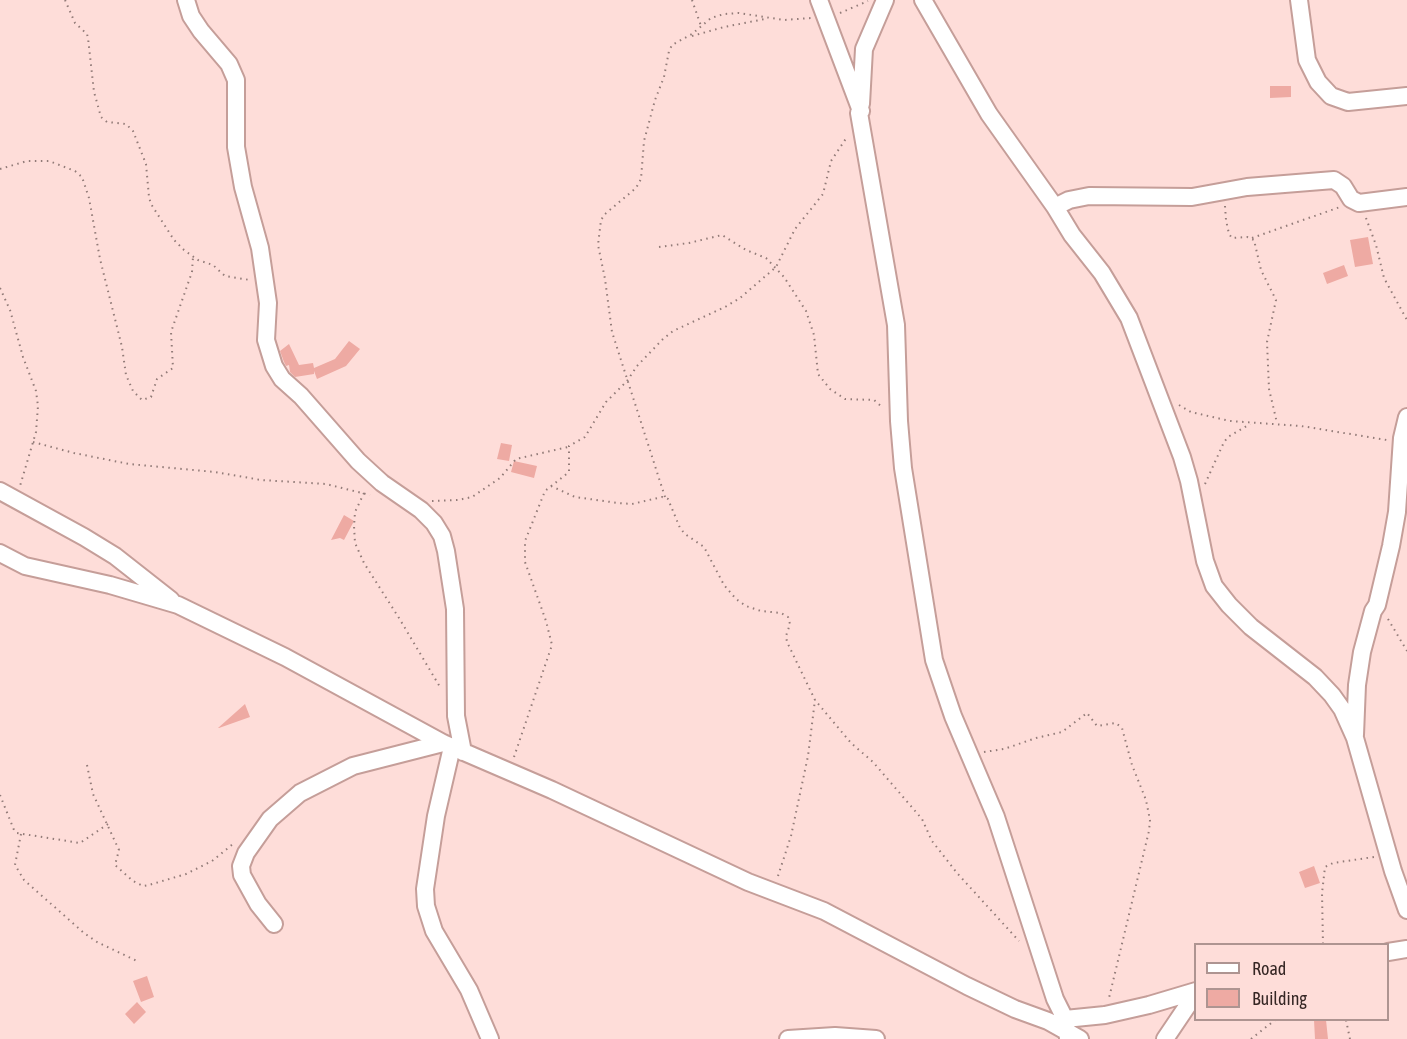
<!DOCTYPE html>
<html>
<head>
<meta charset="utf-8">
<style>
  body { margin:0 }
  #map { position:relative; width:1407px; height:1039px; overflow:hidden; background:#feddd9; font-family:"Asap Condensed",sans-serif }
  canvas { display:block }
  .legend { position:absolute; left:1194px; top:943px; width:195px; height:78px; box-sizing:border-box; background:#feddd9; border:2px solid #ae9491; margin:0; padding:8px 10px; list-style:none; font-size:18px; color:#352624 }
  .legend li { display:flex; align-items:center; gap:12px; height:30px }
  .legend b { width:30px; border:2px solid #ae9491 }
</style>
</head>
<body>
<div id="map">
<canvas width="1407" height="1039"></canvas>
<ul class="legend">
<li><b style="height:8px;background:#fff"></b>Road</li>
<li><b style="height:16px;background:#eeaaa3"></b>Building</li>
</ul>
</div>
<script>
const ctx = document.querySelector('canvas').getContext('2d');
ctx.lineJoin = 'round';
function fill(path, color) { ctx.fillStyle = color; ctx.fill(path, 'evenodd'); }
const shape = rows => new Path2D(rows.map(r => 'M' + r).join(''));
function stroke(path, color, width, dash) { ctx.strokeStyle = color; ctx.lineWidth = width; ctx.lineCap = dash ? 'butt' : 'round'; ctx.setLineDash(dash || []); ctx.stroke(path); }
fill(shape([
  [1270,86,1291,86,1291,97,1270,98],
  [1368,237,1373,264,1355,267,1350,240],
  [1344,265,1348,276,1327,284,1323,273],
  [349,341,360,349,346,366,317,379,314,371,314,374,295,377,290,372,289,365,286,366,284,362,280,351,289,344,299,365,313,363,314,368,335,359],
  [501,443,512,445,509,461,497,459],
  [514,461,537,466,534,478,511,472],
  [344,515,354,521,344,540,340,538,331,540],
  [245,704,250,717,219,728,218,728],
  [1314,866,1320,883,1305,888,1299,872],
  [147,976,154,997,141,1002,133,981],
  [137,1002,146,1012,134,1024,125,1014],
  [1314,1020,1326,1020,1328,1039,1315,1039]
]), '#eeaaa3');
const minor = shape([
  [186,0,191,16,201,31,229,64,236,80,236,147,243,187,260,248,268,303,266,340,274,366,282,379,301,396,358,461,382,483,421,510,434,523,442,536,446,551,455,609,456,716,463,752],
  [819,0,861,111,859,113,896,325,899,421,903,468,934,660,953,716,996,817,1055,999,1065,1019,1068,1038],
  [923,0,989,114,1055,207,1072,235,1102,273,1129,318,1182,457,1189,481,1205,561,1214,586,1229,605,1251,627,1315,677,1332,695,1342,709,1355,738,1393,871,1407,910],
  [1299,0,1307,60,1318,82,1331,96,1348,102,1407,96],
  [861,104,864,49,885,0],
  [1055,207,1069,200,1089,196,1192,197,1247,187,1334,180,1343,186,1351,199,1359,203,1407,197],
  [0,491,84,537,115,556,171,600],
  [0,553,25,566,110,585,178,605,285,657,443,743,552,790,748,882,824,911,967,986,1015,1009,1048,1021,1080,1039],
  [1355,735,1357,685,1362,652,1373,611,1377,605,1391,546,1397,512,1402,438,1407,417],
  [452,747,436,816,425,889,426,906,434,931,469,990,490,1039],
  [274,924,258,904,242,875,241,866,246,853,270,819,300,793,353,766,443,743],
  [1388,952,1407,949],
  [1065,1019,1105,1015,1149,1005,1196,991],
  [788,1039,835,1036,876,1039],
  [1165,1039,1196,993]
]);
stroke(minor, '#c59e99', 20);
stroke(shape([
  [65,0,75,23,87,34,88,38,94,92,101,117,107,122,126,124,133,131,146,164,149,197,151,204,174,240,184,250,198,260,213,265,225,276,250,280],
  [692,0,701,26],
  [840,13,868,1],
  [692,36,724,27,765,19],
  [0,169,27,161,49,161,75,171,82,177,89,198,100,259,122,347,126,375,133,391,142,400,151,397,157,379,173,368,171,332,192,272,193,257],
  [1225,206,1226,220,1229,234,1232,238,1247,237,1254,240,1261,270,1276,300,1267,342,1269,389,1277,423],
  [1366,218,1376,245,1384,278,1407,320],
  [1252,238,1340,207],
  [659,247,689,243,722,235,746,250,766,258,784,277,806,311,814,335,818,374,830,389,845,399,874,400,883,408],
  [0,288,10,310,23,357,36,391,38,406,36,432,20,486],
  [1179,405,1191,412,1230,421,1301,426,1387,440],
  [33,442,74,453,129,464,215,472,261,480,326,484,370,495],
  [1205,484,1224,442,1228,437,1250,424],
  [551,486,575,497,618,503,632,504,662,497,668,499,680,528,685,534,704,547,724,585,736,599,746,606,761,611,781,613,788,617,790,624,786,636,787,642,815,700,851,743,873,762,922,819,932,841,957,873,1019,941],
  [364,493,355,512,354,526,355,543,364,563,399,618,440,687],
  [665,497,612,332,605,279,598,245,601,220,605,214,636,188,641,179,644,141,655,100,664,77,669,51,672,45,692,34,711,18,724,14,739,13,784,20,811,18],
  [432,501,458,500,472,497,500,478,516,459,568,447],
  [1388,619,1407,651],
  [984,752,1004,749,1036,738,1062,732,1087,713,1097,726,1116,723,1122,728,1132,765,1146,800,1150,820,1149,831,1109,998],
  [514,757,552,645,546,621,525,562,525,541,545,491,569,472,569,446,585,437,606,402,627,381,637,366,663,339,673,331,725,307,740,298,776,267,795,229,823,194,831,161,847,137],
  [87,765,93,794,119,850,115,865,133,881,143,886,149,885,186,874,212,861,233,844],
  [0,795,14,830,17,833,80,843,108,824],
  [21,834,15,865,24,880,84,933,97,942,137,961],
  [778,876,791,836,808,756,815,700],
  [1323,944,1322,893,1325,867,1333,863,1374,857],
  [1346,1020,1350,1039],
  [1251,1039,1275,1020]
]), '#927b78', 2, [1.5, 4.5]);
stroke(minor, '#fff', 16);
</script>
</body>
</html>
